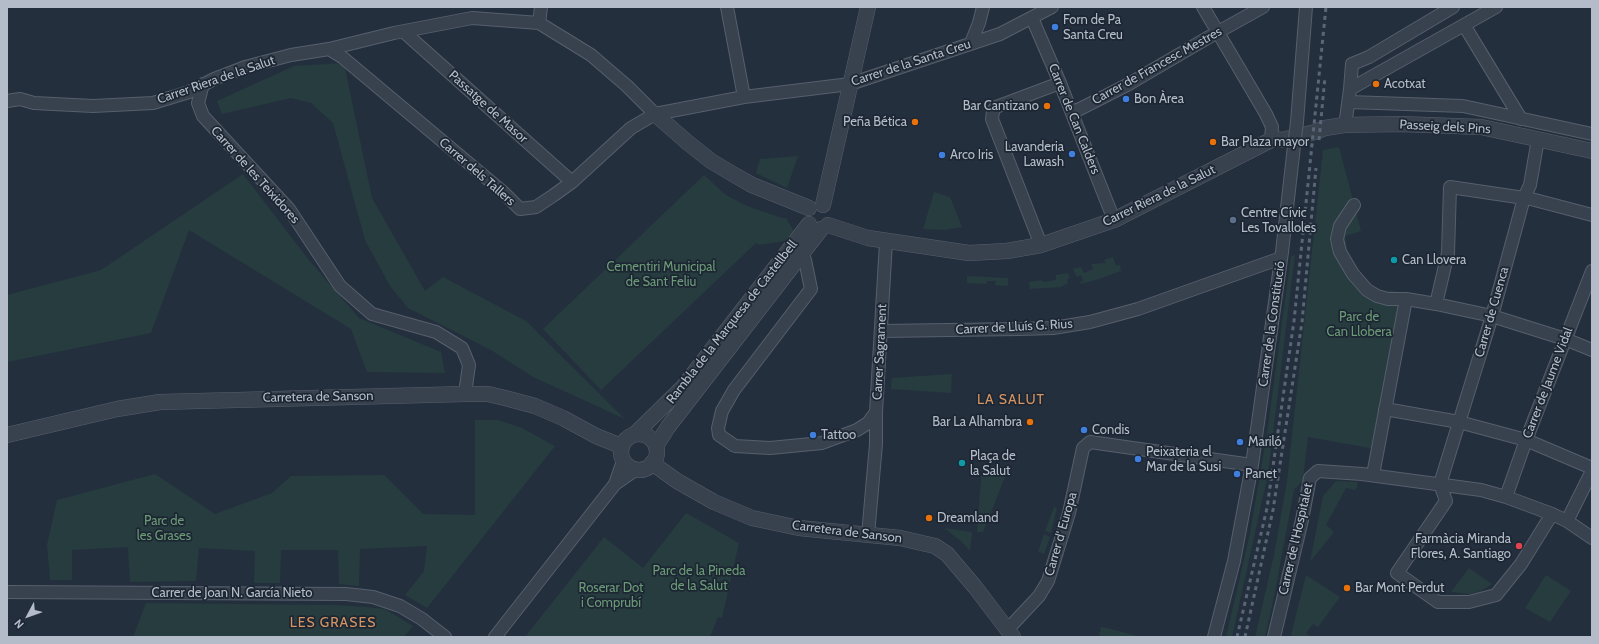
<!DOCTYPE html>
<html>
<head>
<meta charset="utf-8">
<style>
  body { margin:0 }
  #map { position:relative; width:1599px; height:644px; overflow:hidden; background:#242f3e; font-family:Cabin,sans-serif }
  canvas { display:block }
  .frame { position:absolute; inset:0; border:8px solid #b4bcc9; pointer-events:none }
  .north { position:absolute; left:8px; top:596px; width:40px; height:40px; -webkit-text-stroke:3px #1d2633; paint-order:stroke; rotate:229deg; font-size:11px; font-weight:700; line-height:16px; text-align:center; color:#b4bcc9 }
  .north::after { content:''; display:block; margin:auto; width:14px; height:18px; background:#b4bcc9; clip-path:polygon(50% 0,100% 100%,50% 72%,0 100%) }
</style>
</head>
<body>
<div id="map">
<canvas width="1599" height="644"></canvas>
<div class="frame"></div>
<div class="north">N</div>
</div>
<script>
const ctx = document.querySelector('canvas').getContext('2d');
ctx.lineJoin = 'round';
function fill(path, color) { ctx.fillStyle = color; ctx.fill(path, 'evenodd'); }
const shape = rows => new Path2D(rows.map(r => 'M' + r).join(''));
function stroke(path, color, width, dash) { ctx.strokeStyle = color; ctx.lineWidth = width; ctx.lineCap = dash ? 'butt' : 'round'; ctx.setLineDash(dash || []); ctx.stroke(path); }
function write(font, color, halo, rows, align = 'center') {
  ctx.font = font + ' Cabin,sans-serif'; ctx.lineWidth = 3.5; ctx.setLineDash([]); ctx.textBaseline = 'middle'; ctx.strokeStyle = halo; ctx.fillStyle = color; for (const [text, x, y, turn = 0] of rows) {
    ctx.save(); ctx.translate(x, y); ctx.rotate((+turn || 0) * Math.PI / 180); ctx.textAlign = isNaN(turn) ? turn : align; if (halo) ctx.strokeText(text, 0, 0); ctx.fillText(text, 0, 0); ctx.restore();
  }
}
fill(shape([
  [344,63,372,198,425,291,443,277,526,321,625,419,533,377,491,350,408,308,390,286,365,240,333,123,311,103,291,98,222,114,217,101,294,66],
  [1339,147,1361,231,1345,236,1349,260,1356,272,1371,287,1373,286,1388,293,1389,290,1404,293,1375,449,1308,437,1303,480,1294,490,1274,597,1265,637,1255,637,1274,555,1287,481,1323,150],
  [798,156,787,188,756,173,760,159],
  [243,174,308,259,359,318,441,352,445,373,367,372,351,329,189,230,151,333,7,362,7,295,101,270],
  [704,175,726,195,747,206,782,218,786,218,794,231,785,241,759,245,756,243,601,390,543,329],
  [934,192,950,197,962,227,944,230,923,229],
  [1295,255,1268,474,1232,637,1226,637,1250,533,1267,434,1291,256],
  [1113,257,1116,266,1120,265,1121,271,1099,279,1081,284,1080,282,1083,281,1081,275,1077,277,1073,269,1081,267,1084,273,1093,269,1091,264,1106,263,1104,260],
  [1068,273,1070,278,1067,279,1068,283,1061,287,1030,289,1029,282,1042,280,1043,282,1056,280,1056,275],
  [967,276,1008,278,1008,286,995,285,996,281,987,281,986,284,967,283],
  [952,374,951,393,891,389,892,378],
  [475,420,498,420,522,428,555,446,427,608,405,595,424,571,427,546,360,549,359,586,339,584,338,550,281,550,280,583,254,583,255,551,199,548,196,581,130,582,128,547,72,550,72,580,50,580,47,545,57,500,155,474,215,514,272,493,291,476,384,475,423,514,475,515],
  [982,465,1009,467,983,532,977,532],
  [1336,481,1358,482,1356,490,1346,488,1326,525,1334,532,1310,562,1323,496],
  [1054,507,1057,508,1051,533,1045,531],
  [686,513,739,543,722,618,718,617,710,637,525,637,604,537,643,568],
  [944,528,972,532,970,551,962,542],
  [1044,534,1050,537,1044,554,1038,552],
  [1469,568,1492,584,1481,591,1470,594,1451,592],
  [1306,575,1340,597,1318,627,1313,624,1306,633,1311,637,1295,637,1291,635],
  [1546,575,1571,591,1550,622,1525,608],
  [146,603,335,605,365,607,385,609,413,626,404,637,133,637],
  [1101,627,1107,628,1142,637,1101,637,1098,632,1100,633]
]), '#263c3f');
const minor = shape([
  [727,7,744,97],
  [1203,7,1266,114,1272,127,1271,140],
  [1032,18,1060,83,1114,220],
  [539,23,541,7],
  [1464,25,1521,119],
  [404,32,572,182],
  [971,43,979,23,983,7],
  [329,49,342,57,503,192,520,209,536,207,554,195,572,182,631,128,655,114,744,97,850,84,1000,34,1052,7],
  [203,84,198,103,203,116,289,209,340,286,372,314,436,332,462,348,469,365,465,394],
  [1350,89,1496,7],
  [7,101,20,99,34,103,93,106,153,103,189,92,214,79,245,67,291,55,329,49,394,33,472,18,539,23,591,55,627,86,655,114],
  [1349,102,1463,106,1592,134],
  [993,111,992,119,1041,245],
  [993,111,996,107,1060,83],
  [1072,113,1127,85,1209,37,1263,7],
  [1297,122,1306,7],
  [1344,125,1346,119,1350,89,1352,64,1369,57,1453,7],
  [1538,139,1530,185,1524,198,1492,316,1440,484,1446,501,1397,573,1438,602,1469,602,1496,595,1521,564,1552,514],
  [1354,205,1340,226,1337,239,1338,244,1340,252,1353,274,1367,290,1377,296,1388,299,1406,299,1436,304,1492,316,1565,339,1592,350],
  [802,254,805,260,811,289,734,390,722,411,718,428,719,435,735,446,770,448,822,443,857,430,868,423,876,412,886,242],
  [1436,304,1448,253,1450,187,1531,199,1592,215],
  [881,331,1019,329,1053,328,1090,322,1138,309,1281,258],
  [1385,409,1459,422,1526,440,1592,468],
  [1373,475,1406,299],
  [615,484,623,461],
  [1506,497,1526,440,1592,271],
  [1567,521,1592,471],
  [868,535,876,444,876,412],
  [7,592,346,594,373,597,400,606,422,619,445,637],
  [1008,629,1039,596,1048,581,1069,513,1083,448,1090,442,1252,465],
  [495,637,615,484,635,470],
  [1214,637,1234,561,1252,465,1282,252,1293,155],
  [1274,637,1302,520,1310,478,1318,471,1362,474,1481,490,1506,497,1552,514,1567,521,1592,538]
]);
const tertiary = shape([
  [655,114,687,142,711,161,731,173,752,185,809,208],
  [823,205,868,7],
  [828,225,868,238,969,253,1007,251,1041,245,1114,220,1271,140,1277,139,1282,140,1315,132,1325,128,1344,125,1400,124,1481,127,1592,151],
  [635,434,683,387,809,224],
  '621 452a18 18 0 1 1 36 0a18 18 0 1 1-36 0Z',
  [7,435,117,409,160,402,465,394,488,394,505,398,535,406,563,418,596,436,621,446],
  [656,446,668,427,821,229],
  [652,463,677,481,714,502,752,518,799,528,900,538,935,546,947,554,975,587,1013,637]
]);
stroke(minor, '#565f6c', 14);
stroke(tertiary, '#565f6c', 16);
stroke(minor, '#38414e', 12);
stroke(tertiary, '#38414e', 15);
stroke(shape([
  [1319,140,1325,77],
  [1237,637,1267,508,1294,321,1326,7],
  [1245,637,1273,510,1302,322,1316,168]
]), '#5a6575', 3, [4, 4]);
const minorBridge = shape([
  [1293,155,1297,122]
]);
stroke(minorBridge, '#565f6c', 14, []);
stroke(minorBridge, '#38414e', 12);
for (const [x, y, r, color] of [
  [1055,27,4,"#3f7fe0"],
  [1376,84,4,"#e8710a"],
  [1126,99,4,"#3f7fe0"],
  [1047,106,4,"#e8710a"],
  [915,122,4,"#e8710a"],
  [1213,142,4,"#e8710a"],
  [1072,154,4,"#3f7fe0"],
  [942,155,4,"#3f7fe0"],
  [1233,220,4,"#5c6f8a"],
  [1394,260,4,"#0f9aa8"],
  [1030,422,4,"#e8710a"],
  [1084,430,4,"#3f7fe0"],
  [813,435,4,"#3f7fe0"],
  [1240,442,4,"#3f7fe0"],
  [1138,459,4,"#3f7fe0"],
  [962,463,4,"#0f9aa8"],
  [1237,474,4,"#3f7fe0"],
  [929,518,4,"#e8710a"],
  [1519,546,4,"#e0444e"],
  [1347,588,4,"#e8710a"]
]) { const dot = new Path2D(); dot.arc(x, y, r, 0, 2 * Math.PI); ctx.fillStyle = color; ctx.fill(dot); stroke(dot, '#1d2633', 1.5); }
write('13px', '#b4bcc9', '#1d2633', [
  ["Forn de Pa",1063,20],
  ["Santa Creu",1063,35],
  ["Acotxat",1384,84],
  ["Bon Àrea",1134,99],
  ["Bar Cantizano",1039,106,"right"],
  ["Peña Bética",907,122,"right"],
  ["Bar Plaza mayor",1221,142],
  ["Lavanderia",1064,147,"right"],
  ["Lawash",1064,162,"right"],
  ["Arco Iris",950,155],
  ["Centre Cívic",1241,213],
  ["Les Tovalloles",1241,228],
  ["Can Llovera",1402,260],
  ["Bar La Alhambra",1022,422,"right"],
  ["Condis",1092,430],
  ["Tattoo",821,435],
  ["Mariló",1248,442],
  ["Peixateria el",1146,452],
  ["Mar de la Susi",1146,467],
  ["Plaça de",970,456],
  ["la Salut",970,471],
  ["Panet",1245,474],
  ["Dreamland",937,518],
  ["Farmàcia Miranda",1511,539,"right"],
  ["Flores, A. Santiago",1511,554,"right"],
  ["Bar Mont Perdut",1355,588]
], 'left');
write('13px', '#b4bcc9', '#1d2633', [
  ["Carrer de la Santa Creu",911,63,-18],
  ["Carrer de Francesc Mestres",1157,66,-29],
  ["Carrer Riera de la Salut",216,80,-19],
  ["Passatge de Masor",488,107,42],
  ["Carrer de Can Calders",1074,119,68],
  ["Passeig dels Pins",1445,127,3],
  ["Carrer dels Tallers",477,172,41],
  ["Carrer de les Teixidores",255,175,48],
  ["Carrer Riera de la Salut",1159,196,-26],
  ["Carrer de Cuenca",1492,312,-74],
  ["Rambla de la Marquesa de Castellbell",732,322,-52],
  ["Carrer de la Constitució",1272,324,-82],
  ["Carrer de Lluís G. Rius",1014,327,-3],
  ["Carrer Sagrament",880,352,-87],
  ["Carrer de Jaume Vidal",1548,383,-69],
  ["Carretera de Sanson",318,397,-1],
  ["Carretera de Sanson",847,532,7],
  ["Carrer d' Europa",1061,534,-74],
  ["Carrer de l'Hospitalet",1296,539,-77],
  ["Carrer de Joan N. García Nieto",232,593]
]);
write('13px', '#6b9a76', '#1d2633', [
  ["Cementiri Municipal",661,267],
  ["de Sant Feliu",661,282],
  ["Parc de",1359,317],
  ["Can Llobera",1359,332],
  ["Parc de",164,521],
  ["les Grases",164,536],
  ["Parc de la Pineda",699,571],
  ["de la Salut",699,586],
  ["Roserar Dot",611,588],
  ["i Comprubí",611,603]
]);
ctx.letterSpacing = '1px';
write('14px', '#d59563', '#1d2633', [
  ["LA SALUT",1011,400],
  ["LES GRASES",333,623]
]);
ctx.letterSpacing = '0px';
</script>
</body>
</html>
